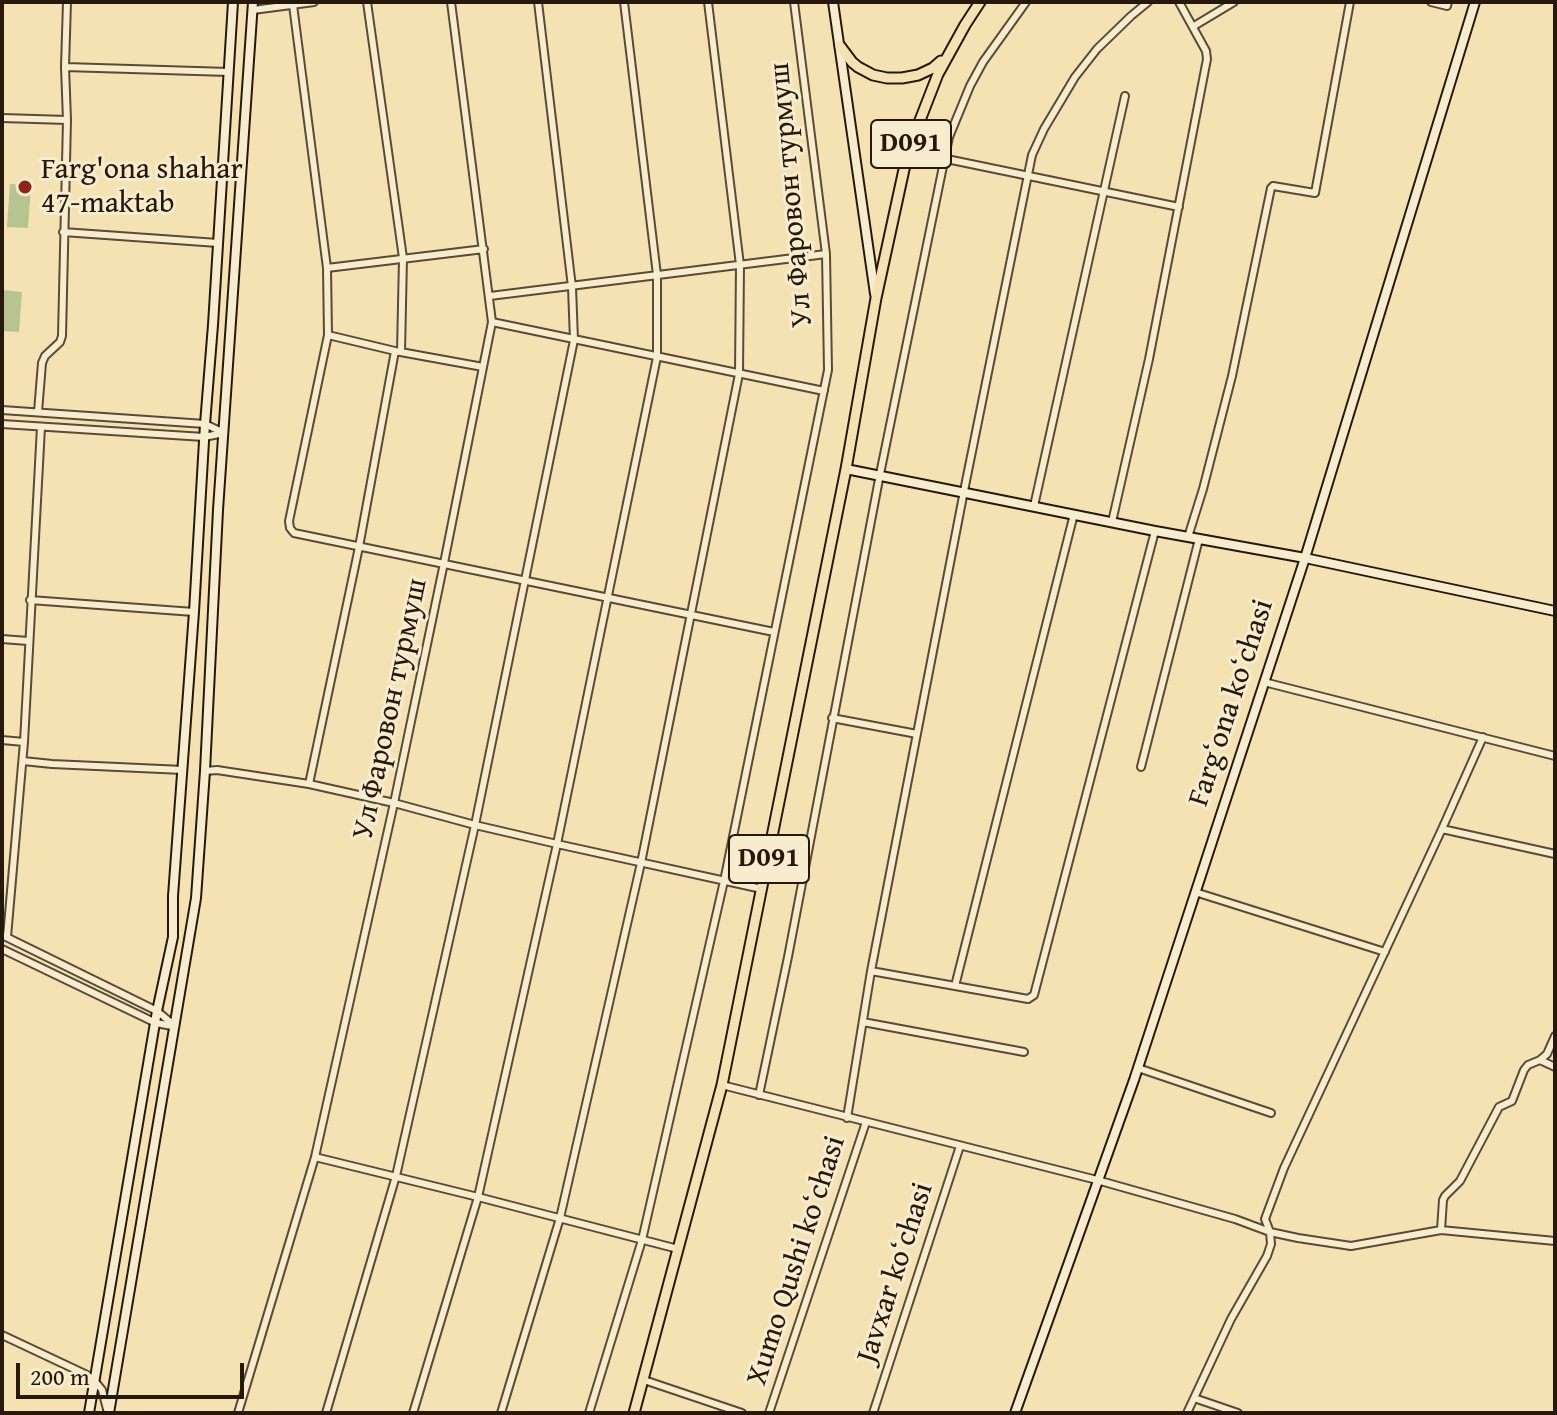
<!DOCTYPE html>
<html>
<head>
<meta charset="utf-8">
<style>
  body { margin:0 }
  #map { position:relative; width:1557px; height:1415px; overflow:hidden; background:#f4e2b3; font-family:"Gentium Book Plus",serif }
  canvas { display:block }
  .frame { position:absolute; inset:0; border:4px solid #26180d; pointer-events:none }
  .scale { position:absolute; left:16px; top:1363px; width:228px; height:36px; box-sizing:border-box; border:4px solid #26180d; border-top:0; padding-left:10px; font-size:24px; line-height:28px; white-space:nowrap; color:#26180d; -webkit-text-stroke:6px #f8ecce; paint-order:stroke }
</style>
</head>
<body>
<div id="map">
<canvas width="1557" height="1415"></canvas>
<div class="frame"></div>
<div class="scale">200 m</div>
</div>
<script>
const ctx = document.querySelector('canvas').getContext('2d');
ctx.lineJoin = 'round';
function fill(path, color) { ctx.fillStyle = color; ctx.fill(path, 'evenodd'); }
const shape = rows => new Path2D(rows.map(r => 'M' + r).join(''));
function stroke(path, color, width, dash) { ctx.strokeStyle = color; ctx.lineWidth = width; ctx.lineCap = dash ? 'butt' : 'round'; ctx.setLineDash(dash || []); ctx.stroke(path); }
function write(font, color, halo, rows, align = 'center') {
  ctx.font = font + ' "Gentium Book Plus",serif'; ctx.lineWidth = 6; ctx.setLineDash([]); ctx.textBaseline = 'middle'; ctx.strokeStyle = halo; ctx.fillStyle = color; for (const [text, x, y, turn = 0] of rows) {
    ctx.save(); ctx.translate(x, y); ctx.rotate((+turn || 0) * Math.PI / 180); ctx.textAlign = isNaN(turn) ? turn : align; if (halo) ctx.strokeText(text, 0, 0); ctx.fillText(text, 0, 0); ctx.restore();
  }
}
fill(shape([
  [10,184,31,186,28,228,7,227],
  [2,290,22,292,19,332,2,331]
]), '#b5c491');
const street = shape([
  [367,2,403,258,401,352],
  [1431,2,1447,6,1448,2],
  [293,5,327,268,328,335,289,521,290,528,294,533,774,632],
  [253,10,314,2],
  [1194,26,1234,2],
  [65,67,229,72],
  [2,118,67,120,62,336,60,342,45,356,42,363,38,412],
  [67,120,65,67,67,2],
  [908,151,1179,207],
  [63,232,218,243],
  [327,268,484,249],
  [490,296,826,254],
  [492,322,824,391],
  [328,335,395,351,483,367],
  [2,410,205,424,224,433,204,437,2,424],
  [1034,506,1125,96],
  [1112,522,1149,359,1207,59,1206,51,1179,2],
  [1188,537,1203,489,1232,376,1271,188,1273,186,1315,193,1350,2],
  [30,600,194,612],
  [2,639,28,641],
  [1264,682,1555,756],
  [832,718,917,734],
  [2,740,24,742,7,937],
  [24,742,41,427],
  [23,761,52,764,183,770],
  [1141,767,1199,539],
  [205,771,217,770,309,784,394,803,475,825,557,844,762,889],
  [309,784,359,547,395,351],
  [1442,829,1555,854],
  [1195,892,1385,952],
  [2,935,157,1011,175,1026],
  [2,949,156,1023,172,1026],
  [871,971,1028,999,1034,995,1155,531],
  [955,986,1074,514],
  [863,1022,1024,1052],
  [1540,1060,1555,1067],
  [1138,1068,1271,1113],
  [722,1085,1097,1180,1235,1219,1270,1232,1298,1238,1351,1246,1441,1230,1555,1241],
  [759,1095,788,957,880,474,949,137,970,86,983,62,1026,2],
  [847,1118,871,971,964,491,1032,155,1044,129,1075,77,1097,49,1131,16,1148,2],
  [315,1157,478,1197,678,1249],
  [1441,1230,1443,1200,1445,1196,1460,1181,1499,1107,1512,1101,1524,1070,1528,1065,1540,1060,1547,1054,1555,1036],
  [2,1335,85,1374,94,1380,102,1390,108,1413],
  [644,1380,742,1413],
  [1194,1398,1238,1413],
  [238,1413,315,1157,394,803,444,563,492,322,451,2],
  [326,1413,396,1176,475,825,574,340,572,287,538,2],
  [413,1413,478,1197,557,844,657,357,657,275,624,2],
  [501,1413,560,1218,641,863,739,374,740,265,708,2],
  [589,1413,642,1240,724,881,828,370,826,254,794,2],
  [769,1413,866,1122],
  [873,1413,960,1146],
  [1187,1413,1231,1319,1267,1256,1271,1244,1270,1232,1265,1219,1284,1168,1442,829,1483,737]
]);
const secondary = shape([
  [833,2,875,294],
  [846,469,1155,531,1305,558,1555,611],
  [89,1413,157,1011,173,937,173,896,194,612,205,424,213,325,233,2],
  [109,1413,196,898,205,771,218,510,253,2],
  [1015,1413,1134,1080,1305,558,1475,2]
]);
const primary = shape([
  [840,46,852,62,858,67,873,75,887,78,902,78,918,75,933,68,941,61],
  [634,1413,722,1085,846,469,876,298,908,151,938,74,965,25,980,2]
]);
stroke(street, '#5a4a36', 10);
stroke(secondary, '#26180d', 12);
stroke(primary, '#26180d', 13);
stroke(street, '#f8ecce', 6);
stroke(secondary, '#f8ecce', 8);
stroke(primary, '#f4e2b3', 9);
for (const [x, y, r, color] of [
  [25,187,8,"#8f2418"]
]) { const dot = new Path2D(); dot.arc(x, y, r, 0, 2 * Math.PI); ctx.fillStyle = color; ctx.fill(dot); stroke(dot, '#f8ecce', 3); }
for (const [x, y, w] of [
  [911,144,80],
  [769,859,80]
]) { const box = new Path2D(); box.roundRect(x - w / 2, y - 24, w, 48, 6); ctx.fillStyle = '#f8ecce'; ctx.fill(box); stroke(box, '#26180d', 2); }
write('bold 28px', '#26180d', null, [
  ["D091",911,144],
  ["D091",769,859]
]);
write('30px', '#26180d', '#f8ecce', [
  ["Farg'ona shahar",41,170],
  ["47-maktab",41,204]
], 'left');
write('30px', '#26180d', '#f8ecce', [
  ["Ул Фаровон турмуш",792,195,-95],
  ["Fargʻona koʻchasi",1232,703,-72],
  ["Ул Фаровон турмуш",391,709,-78],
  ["Xumo Qushi koʻchasi",797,1261,-72],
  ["Javxar koʻchasi",896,1273,-72]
]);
</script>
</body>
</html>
